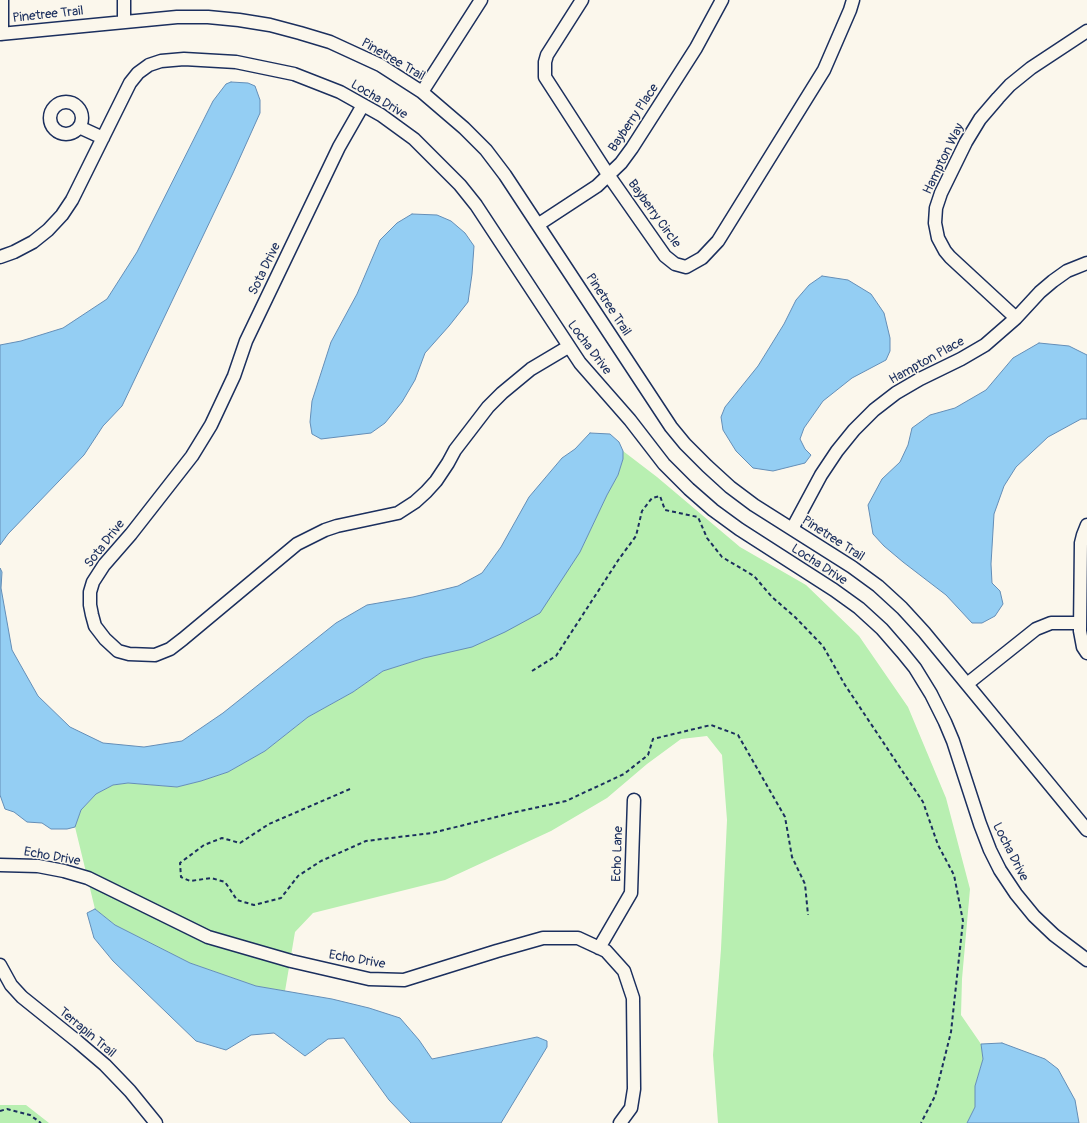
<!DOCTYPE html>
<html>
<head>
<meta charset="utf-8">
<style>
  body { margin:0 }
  canvas { display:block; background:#fbf7ec }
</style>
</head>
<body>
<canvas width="1087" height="1123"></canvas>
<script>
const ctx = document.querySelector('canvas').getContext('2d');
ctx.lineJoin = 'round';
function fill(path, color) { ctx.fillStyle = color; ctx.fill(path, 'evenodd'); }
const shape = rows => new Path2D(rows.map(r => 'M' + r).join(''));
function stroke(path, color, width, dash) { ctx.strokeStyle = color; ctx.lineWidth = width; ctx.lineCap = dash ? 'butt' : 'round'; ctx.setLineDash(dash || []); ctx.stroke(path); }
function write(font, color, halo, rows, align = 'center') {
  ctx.font = font + ' Pangolin,sans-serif'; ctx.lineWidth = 3; ctx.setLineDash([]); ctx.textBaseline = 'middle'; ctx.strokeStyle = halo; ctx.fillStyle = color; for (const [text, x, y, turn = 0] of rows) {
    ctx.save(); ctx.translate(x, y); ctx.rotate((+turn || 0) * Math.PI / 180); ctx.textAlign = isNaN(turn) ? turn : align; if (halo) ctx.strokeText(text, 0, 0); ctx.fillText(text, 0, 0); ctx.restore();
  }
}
fill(shape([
  [623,451,657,477,740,547,806,585,859,636,908,707,946,798,970,889,962,979,961,1015,981,1044,983,1059,975,1086,975,1107,967,1123,718,1123,713,1055,721,949,727,820,722,755,707,736,681,739,647,764,607,798,551,831,445,880,313,913,295,932,285,991,256,986,190,963,115,925,95,909,75,827,81,810,96,794,113,785,128,783,177,787,201,781,228,772,265,751,308,717,353,692,383,671,424,658,580,552,607,495,618,475,623,459],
  [0,1105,26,1105,49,1123,0,1123]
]), '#b8efb1');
const water = shape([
  [231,82,248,83,255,86,260,100,260,113,233,173,122,406,103,426,84,455,8,534,0,545,0,345,21,341,63,328,107,299,137,252,213,101,226,84,231,82],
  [412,214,437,215,451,221,465,233,474,246,472,274,468,302,449,326,425,353,415,380,402,402,385,423,371,433,321,439,312,434,310,422,312,401,331,342,357,294,380,240,397,223,412,214],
  [822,276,848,280,871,294,884,313,890,338,890,351,886,360,852,378,823,401,804,428,800,439,805,449,811,455,805,463,773,471,753,468,736,451,723,430,721,417,725,407,758,366,784,324,796,300,809,285,822,276],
  [1039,343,1069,346,1087,355,1087,419,1081,419,1048,437,1016,467,1004,486,994,514,991,564,992,583,1000,591,1003,604,995,616,982,623,972,623,946,595,903,562,884,546,873,534,868,505,882,479,900,462,908,445,912,428,930,415,955,408,986,390,1013,358,1039,343],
  [590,433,610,434,619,442,623,451,623,459,618,475,607,495,580,552,540,613,505,632,472,647,424,658,383,671,353,692,308,717,265,751,228,772,201,781,177,787,128,783,113,785,96,794,81,810,75,827,67,829,51,829,42,823,27,822,14,812,5,809,0,795,0,568,2,572,1,588,12,650,38,696,70,727,103,743,144,747,182,741,223,713,336,623,367,605,413,597,458,586,482,573,501,547,529,497,562,458,575,449,590,433],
  [95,909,115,925,190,963,256,986,332,999,369,1008,400,1018,419,1040,432,1059,537,1037,547,1041,547,1047,501,1123,411,1123,389,1100,344,1038,328,1039,305,1056,274,1033,251,1035,226,1050,196,1041,113,961,94,938,87,913,95,909],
  [1002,1043,1045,1059,1058,1069,1075,1100,1079,1123,967,1123,975,1107,975,1086,983,1059,981,1044,1002,1043]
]);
fill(water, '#94cef3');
stroke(water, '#648eb7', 1);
const minor = shape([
  [2,0,2,34],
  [582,0,547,55,545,62,545,77,609,176,665,256,675,264,686,267,702,258,718,241,824,70,850,10,853,0],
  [124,22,124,0],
  [0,34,177,17,208,17,239,20,270,25,300,33,330,42,380,65,422,92,464,128,486,150,505,175,671,427,685,444,707,466,730,487,754,505,852,567,878,586,902,608,924,632,1087,830],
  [422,92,481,0],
  '50 118a16 16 0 1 1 32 0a16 16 0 1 1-32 0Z',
  [363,105,339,147,246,341,234,376,211,425,192,456,131,534,104,565,93,582,90,592,90,605,92,615,95,626,105,639,118,651,129,654,155,655,170,649,183,639,297,544,325,530,337,526,398,513,415,502,426,492,436,481,448,463,455,450,488,407,502,393,531,369,568,347],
  [79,127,103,138],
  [539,224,597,186,621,163,632,148,696,48,722,0],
  [0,257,14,252,33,242,48,230,62,215,72,200,130,83,138,73,149,65,161,61,184,59,236,62,294,74,340,92,381,115,414,139,460,185,476,205,580,363,630,420,664,464,689,489,713,510,739,529,834,590,859,608,882,629,902,652,915,668,931,694,945,722,953,741,980,824,990,850,1000,870,1016,894,1034,916,1054,935,1087,960],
  [1016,318,950,257,945,251,938,238,935,223,936,208,941,193,966,142,980,119,998,98,1010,85,1031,68,1087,31],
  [1087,525,1083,535,1081,543,1080,631,1083,647,1087,653],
  [792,529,821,475,837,451,854,430,874,410,896,393,920,379,961,359,985,345,1016,318,1040,292,1053,281,1067,271,1087,263],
  [967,684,1036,629,1051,623,1080,623],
  [0,865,38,866,64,871,88,878,208,937,291,961,369,979,404,980,497,951,543,938,578,938,606,951,624,971,633,998,634,1089,631,1108,620,1123],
  [599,948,631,893,634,800],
  [0,965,11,985,22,997,78,1042,105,1065,130,1091,156,1123]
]);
stroke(minor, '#1b2f5e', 15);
stroke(shape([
  [532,671,556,656,619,559,636,536,642,511,652,498,660,496,665,510,698,517,707,538,722,557,754,576,772,597,795,617,823,646,845,685,923,802,938,845,954,875,963,921,951,1032,935,1096,921,1123],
  [350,789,269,824,240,843,222,838,204,845,180,863,181,877,190,881,211,878,225,882,237,900,254,905,281,898,298,876,321,861,366,841,432,833,516,812,566,801,624,774,648,755,653,739,711,725,738,735,785,817,792,857,805,884,808,915],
  [0,1111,7,1109,30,1115,41,1123]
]), '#1b2f5e', 2, [4, 3]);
stroke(minor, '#fbf7ec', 12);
write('13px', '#1b2f5e', '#fbf7ec', [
  ["Pinetree Trail",48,15,-6],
  ["Pinetree Trail",393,60,30],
  ["Locha Drive",379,100,31],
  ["Bayberry Place",634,118,-56],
  ["Hampton Way",944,159,-64],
  ["Bayberry Circle",654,214,54],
  ["Sota Drive",265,269,-64],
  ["Pinetree Trail",608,305,57],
  ["Locha Drive",589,348,53],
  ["Hampton Place",927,361,-29],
  ["Pinetree Trail",833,539,33],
  ["Sota Drive",105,544,-52],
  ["Locha Drive",819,565,33],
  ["Locha Drive",1010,852,63],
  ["Echo Lane",618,854,-88],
  ["Echo Drive",52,857,10],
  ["Echo Drive",357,960,10],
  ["Terrapin Trail",87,1033,40]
]);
</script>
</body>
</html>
